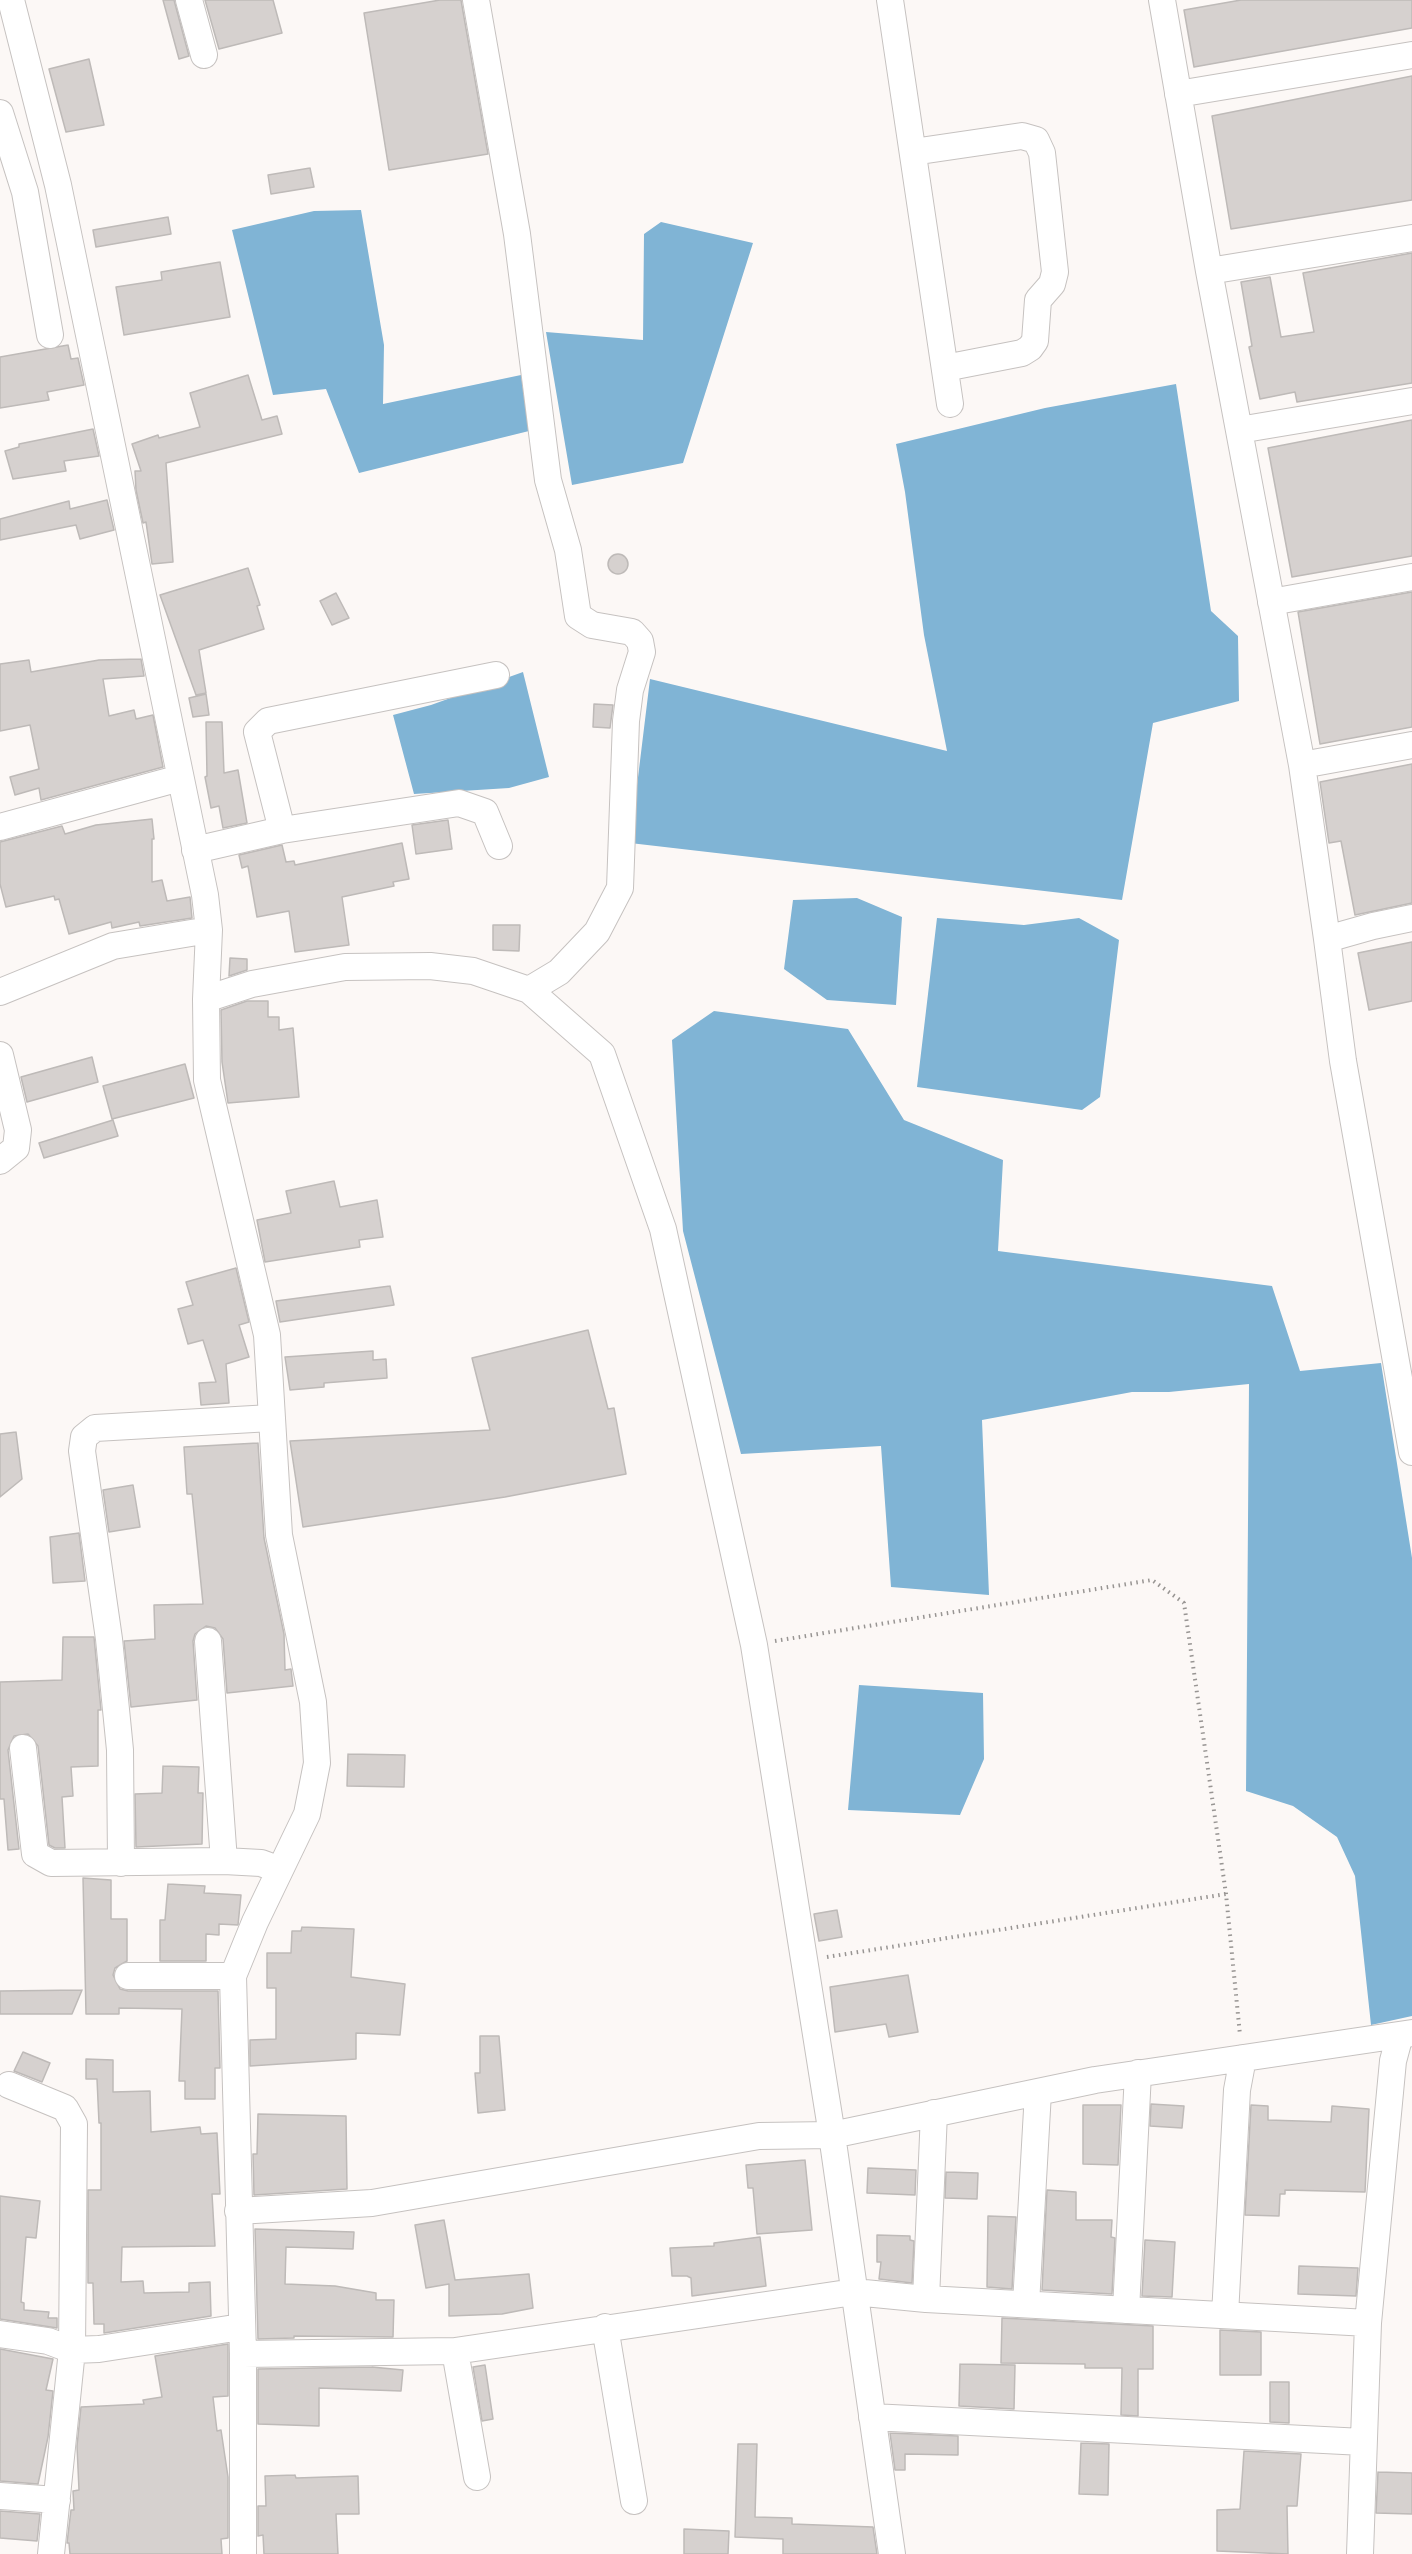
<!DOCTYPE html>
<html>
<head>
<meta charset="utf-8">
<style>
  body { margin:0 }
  canvas { display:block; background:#fcf8f6 }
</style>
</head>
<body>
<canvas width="1412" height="2554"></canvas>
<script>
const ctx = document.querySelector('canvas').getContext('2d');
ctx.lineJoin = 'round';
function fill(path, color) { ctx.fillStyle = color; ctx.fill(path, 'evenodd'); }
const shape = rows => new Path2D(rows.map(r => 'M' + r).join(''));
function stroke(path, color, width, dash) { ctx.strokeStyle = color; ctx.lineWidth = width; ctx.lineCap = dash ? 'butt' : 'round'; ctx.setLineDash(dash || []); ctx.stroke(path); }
fill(shape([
  [361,210,384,345,383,404,521,375,529,431,359,473,326,389,273,395,232,230,314,211],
  [661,222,753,243,683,463,572,485,546,332,643,340,644,234],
  [1176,384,1211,611,1238,636,1239,701,1153,723,1122,900,630,843,650,679,947,751,924,635,905,492,896,444,1045,408],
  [523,672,549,777,509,788,414,794,393,715,431,705],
  [857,898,902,917,896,1005,827,1000,784,969,793,900],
  [937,918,1024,925,1079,918,1119,940,1100,1097,1082,1110,917,1087],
  [714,1011,848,1029,904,1120,1003,1160,998,1251,1272,1286,1300,1371,1381,1363,1412,1558,1412,2016,1371,2025,1355,1876,1337,1837,1293,1806,1246,1791,1249,1384,1169,1392,1132,1392,982,1420,989,1595,891,1587,881,1446,741,1454,683,1231,672,1040],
  [859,1685,983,1693,984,1759,960,1815,848,1810]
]), '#80b4d5');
const building = shape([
  [163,0,174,0,189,56,179,59,163,0],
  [205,0,273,0,282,33,219,49,205,0],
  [440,0,461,0,488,154,389,170,364,13,440,0],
  [1241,0,1412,0,1412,28,1194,67,1184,10,1241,0],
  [89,59,104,125,66,132,49,69,89,59],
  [1412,76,1412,200,1231,229,1212,116,1412,76],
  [310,168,314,187,271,194,268,175,310,168],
  [168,217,171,234,96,247,93,230,168,217],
  [1412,253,1412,383,1297,402,1295,392,1260,399,1249,347,1252,346,1241,282,1270,277,1281,337,1314,332,1303,273,1412,253],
  [220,262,230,317,124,335,116,287,162,280,161,272,220,262],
  [68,345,71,359,78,358,84,385,47,392,49,400,0,408,0,357,68,345],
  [248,375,262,420,277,416,282,434,166,463,173,562,152,564,146,522,143,523,136,490,135,471,141,471,132,444,158,435,159,438,200,427,190,393,248,375],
  [1412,420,1412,556,1292,577,1268,448,1412,420],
  [93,429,99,456,64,461,66,471,13,479,5,451,19,447,19,444,93,429],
  [107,500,114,530,80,539,76,525,0,540,0,519,69,501,70,509,107,500],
  '608 564a10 10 0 1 1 20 0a10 10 0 1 1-20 0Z',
  [248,568,260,605,257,606,264,629,199,650,206,693,196,695,160,595,248,568],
  [1412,592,1412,727,1320,744,1298,612,1412,592],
  [336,593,349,618,332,625,320,601,336,593],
  [141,659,144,676,103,679,109,716,134,710,136,719,153,715,163,767,41,800,39,788,15,795,10,777,39,769,30,725,0,731,0,664,29,660,31,672,99,660,141,659],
  [206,694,209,715,193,717,189,698,206,694],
  [594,704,613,705,610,728,593,727,594,704],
  [206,722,222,722,224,773,238,770,247,823,223,828,219,806,211,808,205,777,207,776,206,722],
  [1412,764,1412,903,1355,915,1341,841,1329,843,1320,782,1412,764],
  [152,819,154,839,152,839,152,882,162,880,167,901,190,897,192,918,140,926,139,922,112,928,111,922,69,934,59,899,55,900,54,896,6,907,0,884,0,842,62,826,65,834,96,825,152,819],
  [448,820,452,849,416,854,412,825,448,820],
  [402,843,409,879,393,882,394,886,342,897,349,945,295,952,289,911,257,917,248,866,242,868,239,855,282,845,286,862,294,861,295,865,402,843],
  [493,925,520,925,519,951,493,950,493,925],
  [1412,942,1412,1001,1369,1010,1358,953,1412,942],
  [230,958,247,959,247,970,229,976,230,958],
  [247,1001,268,1001,268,1017,279,1017,279,1030,293,1028,299,1097,228,1103,222,1062,221,1010,247,1001],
  [92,1057,98,1082,27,1102,21,1077,92,1057],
  [185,1064,194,1098,112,1119,103,1086,185,1064],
  [113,1120,118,1136,44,1158,39,1143,113,1120],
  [334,1181,340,1207,377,1200,383,1237,359,1240,360,1247,265,1262,257,1220,291,1213,286,1191,334,1181],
  [236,1268,249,1322,239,1325,249,1357,226,1364,229,1403,201,1405,199,1383,216,1382,203,1340,188,1344,178,1309,193,1305,186,1282,236,1268],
  [390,1286,394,1305,280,1322,276,1301,390,1286],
  [588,1330,608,1409,614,1408,626,1474,505,1497,303,1527,290,1441,490,1430,472,1358,588,1330],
  [373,1351,373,1360,386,1359,387,1378,324,1383,324,1387,290,1390,285,1357,373,1351],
  [16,1432,22,1479,0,1497,0,1434,16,1432],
  [258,1443,264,1538,284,1634,285,1670,291,1669,293,1686,227,1693,223,1639,215,1628,206,1626,195,1634,193,1641,197,1700,131,1707,124,1641,155,1639,154,1605,203,1604,192,1494,187,1494,184,1447,258,1443],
  [133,1485,140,1527,109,1532,103,1490,133,1485],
  [79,1533,85,1581,53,1583,50,1537,79,1533],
  [63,1637,94,1637,101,1710,98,1710,98,1766,71,1767,73,1796,62,1797,65,1848,55,1848,49,1845,38,1746,28,1734,14,1736,8,1750,19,1849,8,1850,4,1799,0,1799,0,1682,62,1680,63,1637],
  [348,1754,405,1755,404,1787,347,1786,348,1754],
  [163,1766,199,1767,198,1793,203,1793,202,1844,136,1847,135,1794,162,1793,163,1766],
  [83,1878,111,1880,111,1919,127,1919,127,1961,115,1968,113,1975,120,1989,128,1991,218,1991,220,2068,215,2068,215,2099,185,2099,185,2081,179,2081,182,2009,119,2008,119,2014,86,2014,83,1878],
  [168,1884,205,1886,204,1893,241,1895,238,1925,219,1924,219,1935,206,1934,206,1961,160,1961,160,1920,165,1920,168,1884],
  [837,1910,842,1937,819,1941,814,1914,837,1910],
  [302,1927,354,1929,351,1977,405,1984,400,2035,356,2033,356,2059,250,2066,250,2040,276,2039,276,1988,267,1988,267,1953,291,1953,292,1931,301,1931,302,1927],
  [908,1975,918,2032,889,2037,886,2024,835,2032,830,1987,908,1975],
  [82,1990,72,2014,0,2014,0,1991,82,1990],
  [480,2036,499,2036,505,2110,478,2113,475,2073,480,2073,480,2036],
  [23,2052,50,2063,42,2082,14,2071,23,2052],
  [86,2059,113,2060,113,2092,150,2091,151,2132,200,2127,201,2134,217,2133,220,2194,212,2194,215,2246,122,2247,121,2282,143,2281,144,2293,189,2292,189,2283,210,2282,211,2316,104,2333,104,2324,94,2324,93,2283,88,2283,88,2190,101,2190,101,2123,99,2123,97,2079,86,2079,86,2059],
  [1151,2104,1184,2106,1182,2128,1150,2126,1151,2104],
  [1083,2105,1121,2105,1118,2165,1083,2164,1083,2105],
  [1251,2105,1268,2106,1268,2120,1331,2122,1332,2106,1369,2109,1365,2192,1285,2190,1285,2194,1280,2194,1279,2216,1245,2215,1251,2105],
  [258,2114,346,2116,347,2189,254,2195,253,2154,257,2154,258,2114],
  [805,2160,812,2230,757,2234,753,2188,748,2188,746,2165,805,2160],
  [868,2168,916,2170,915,2195,867,2193,868,2168],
  [946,2172,978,2173,977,2199,945,2198,946,2172],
  [1047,2190,1076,2192,1076,2220,1112,2220,1111,2237,1115,2238,1112,2294,1042,2290,1047,2190],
  [0,2196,40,2201,36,2238,26,2237,21,2302,24,2303,24,2310,49,2312,48,2318,57,2318,57,2328,0,2319,0,2196],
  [988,2216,1016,2217,1012,2289,987,2287,988,2216],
  [444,2220,455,2280,529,2274,533,2308,502,2314,449,2316,449,2284,426,2288,415,2225,444,2220],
  [255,2229,354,2232,353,2249,286,2247,285,2284,335,2286,376,2293,376,2300,394,2300,393,2337,294,2336,294,2338,258,2339,255,2229],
  [877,2235,910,2236,910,2240,914,2241,912,2283,879,2279,881,2262,877,2262,877,2235],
  [760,2237,766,2286,692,2296,691,2278,687,2276,672,2276,670,2248,714,2246,714,2243,760,2237],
  [1145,2240,1175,2242,1172,2297,1142,2296,1145,2240],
  [1299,2266,1358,2268,1356,2296,1298,2294,1299,2266],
  [1002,2318,1153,2326,1153,2369,1138,2369,1138,2416,1121,2415,1122,2368,1085,2368,1085,2364,1001,2363,1002,2318],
  [1220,2330,1261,2332,1261,2375,1220,2375,1220,2330],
  [228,2344,228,2396,213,2397,217,2431,221,2430,228,2477,228,2538,221,2539,222,2554,70,2554,69,2543,67,2543,71,2510,74,2510,73,2491,79,2490,77,2446,81,2407,144,2404,143,2400,162,2397,155,2356,228,2344],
  [0,2349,53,2359,46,2390,53,2391,48,2437,38,2484,0,2481,0,2349],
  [960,2364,1015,2365,1014,2409,959,2406,960,2364],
  [485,2365,493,2419,482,2421,473,2367,485,2365],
  [372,2367,403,2370,401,2391,319,2388,319,2426,258,2424,258,2369,372,2367],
  [1270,2382,1289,2382,1289,2423,1270,2422,1270,2382],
  [890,2433,958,2436,958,2455,905,2454,905,2470,895,2470,890,2433],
  [1081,2443,1109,2444,1108,2495,1079,2494,1081,2443],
  [738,2444,757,2444,755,2517,792,2518,792,2524,873,2527,877,2554,783,2554,783,2539,735,2537,738,2444],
  [1244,2451,1301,2454,1297,2506,1287,2506,1288,2554,1217,2551,1217,2510,1240,2509,1244,2451],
  [1378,2472,1412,2473,1412,2514,1376,2513,1378,2472],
  [295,2475,296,2478,358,2476,359,2514,336,2514,338,2554,264,2554,263,2535,258,2536,258,2506,266,2506,265,2476,295,2475],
  [0,2511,40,2514,37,2541,0,2538,0,2511],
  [684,2529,729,2531,728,2554,684,2554,684,2529]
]);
fill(building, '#d6d1cf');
stroke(building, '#bebab8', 1.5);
const minor = shape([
  [11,0,58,185,205,895,209,930,206,999,207,1080,267,1335,279,1535,313,1702,317,1763,307,1814,255,1922,233,1976,243,2354,243,2554],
  [189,0,204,55],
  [890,0,950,404],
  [1162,0,1209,271,1302,765,1327,939,1373,926,1412,918],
  [1178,94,1412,55],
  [0,113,25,192,50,335],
  [913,152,1022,136,1036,140,1042,153,1055,272,1052,284,1038,300,1035,341,1030,348,1022,353,945,368],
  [1209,271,1412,238],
  [1239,430,1412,401],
  [1271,602,1412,577],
  [1302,765,1412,745],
  [0,827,180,778],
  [282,830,257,732,268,721,496,675],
  [195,850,282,830,459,803,485,812,499,846],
  [1327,939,1343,1061,1412,1452],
  [529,990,602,1054,663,1229,754,1645,832,2135,892,2554],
  [0,992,113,946,209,930],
  [206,999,252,984,345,967,430,966,473,971,529,990,559,972,597,932,620,888,626,721,630,690,642,652,640,641,632,632,592,625,578,616,568,550,548,480,517,234,476,0],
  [0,1055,18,1130,16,1148,0,1161],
  [208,1641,224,1861],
  [23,1748,35,1854,51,1863,224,1861,261,1863,280,1870],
  [121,1863,120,1750,109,1639,82,1451,84,1437,95,1428,271,1418],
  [128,1976,233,1976],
  [9,2085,65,2108,74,2124,72,2350,51,2554],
  [238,2211,372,2203,759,2136,832,2135,1095,2080,1412,2033],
  [926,2299,934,2113],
  [1026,2304,1038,2092],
  [1126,2310,1138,2073],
  [1225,2315,1237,2090,1243,2058],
  [605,2327,634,2501],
  [0,2334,48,2341,72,2350,99,2349,241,2327],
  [455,2351,477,2477],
  [243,2354,455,2351,854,2292,926,2299,1368,2323],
  [872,2417,1363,2442],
  [0,2496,57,2500],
  [1360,2554,1368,2323,1393,2061,1400,2035]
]);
stroke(minor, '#c6c2c0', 28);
stroke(shape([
  [775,1641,1152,1580,1184,1603,1226,1894,1240,2035],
  [827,1957,1226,1894]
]), '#989593', 4, [1.5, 4.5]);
stroke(minor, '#fff', 26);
</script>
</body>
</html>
